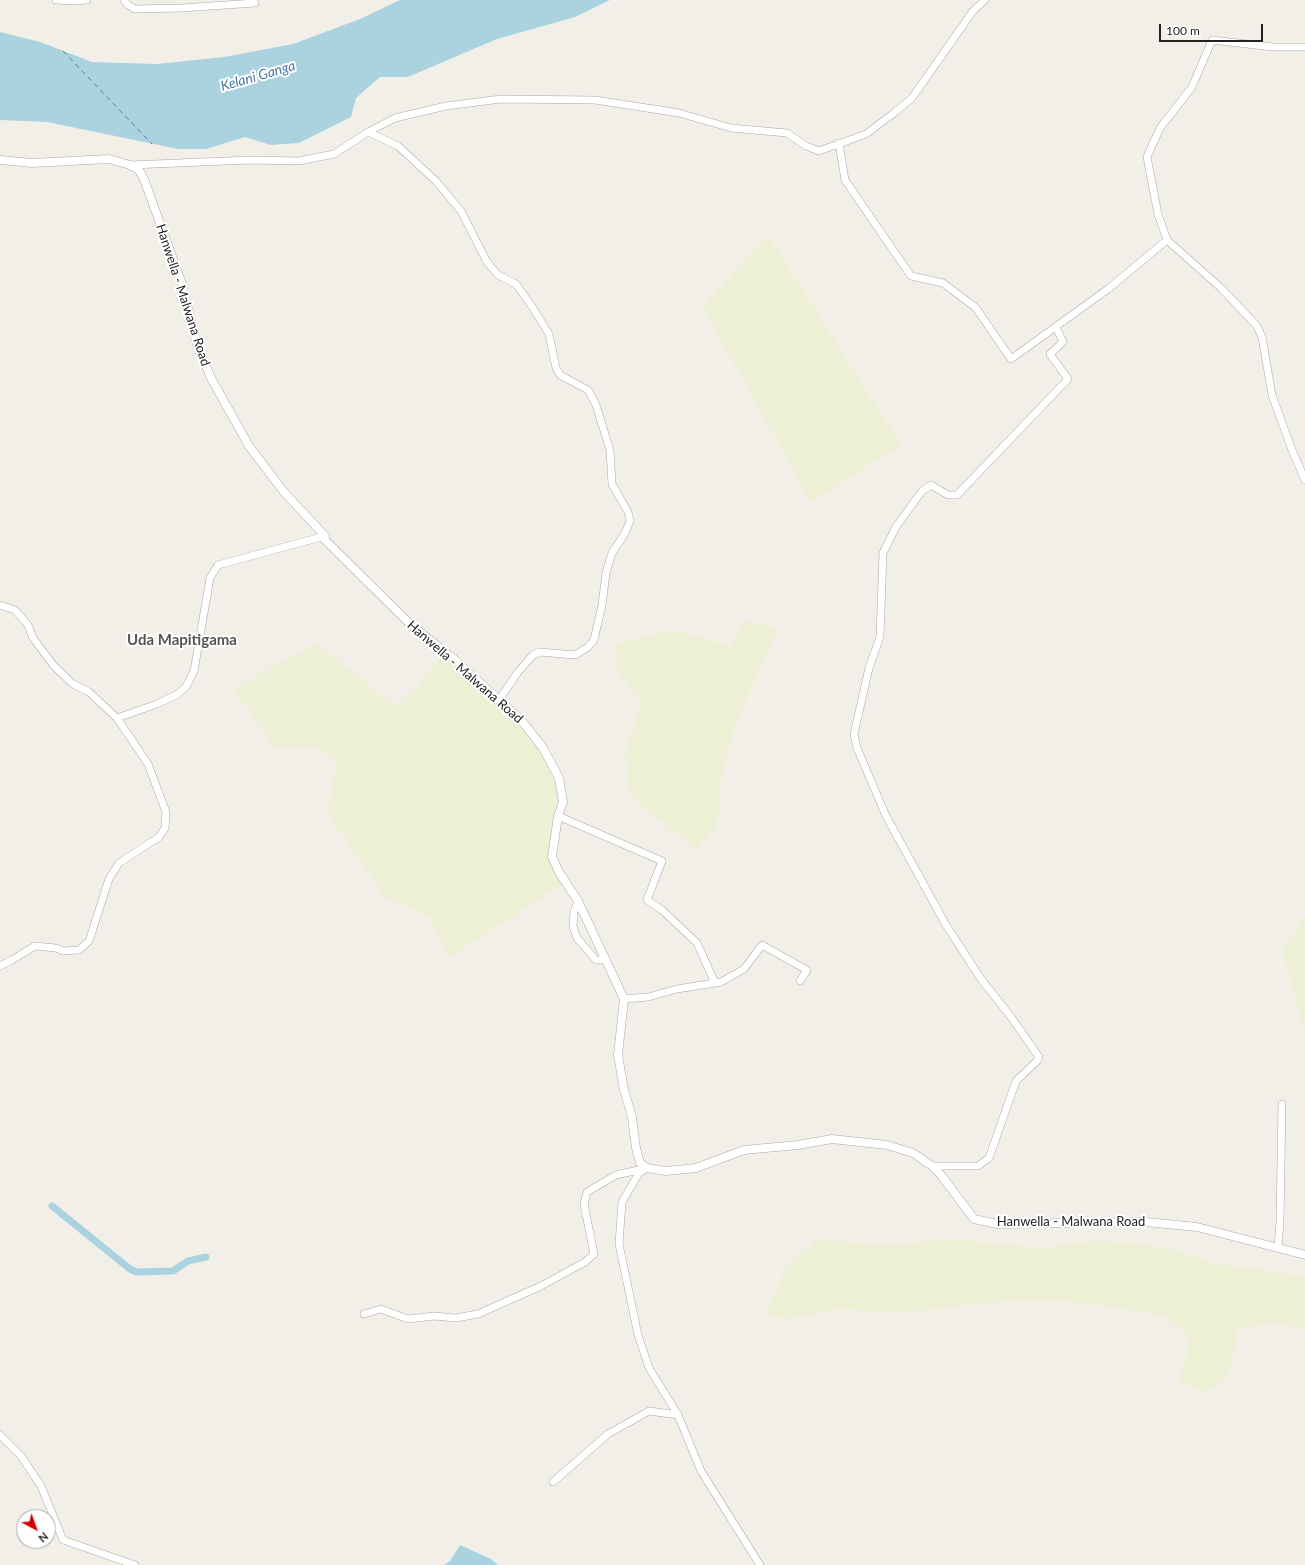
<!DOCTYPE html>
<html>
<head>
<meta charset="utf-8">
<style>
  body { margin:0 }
  #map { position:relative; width:1305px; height:1565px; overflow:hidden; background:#f2efe9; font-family:Lato,sans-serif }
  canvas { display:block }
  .north { position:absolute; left:16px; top:1509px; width:40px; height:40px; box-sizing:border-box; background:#fff; border:1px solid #a7a7a7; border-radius:50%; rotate:139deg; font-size:11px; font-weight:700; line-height:16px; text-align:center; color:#222 }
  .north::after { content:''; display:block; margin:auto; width:14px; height:18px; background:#d40000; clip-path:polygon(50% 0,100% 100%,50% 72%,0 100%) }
  .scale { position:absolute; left:1159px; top:24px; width:104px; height:18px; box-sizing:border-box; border:2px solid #222; border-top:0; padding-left:5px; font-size:12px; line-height:14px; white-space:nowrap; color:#222; -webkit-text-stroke:3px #fff; paint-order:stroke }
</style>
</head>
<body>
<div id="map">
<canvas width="1305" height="1565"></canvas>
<div class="north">N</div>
<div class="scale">100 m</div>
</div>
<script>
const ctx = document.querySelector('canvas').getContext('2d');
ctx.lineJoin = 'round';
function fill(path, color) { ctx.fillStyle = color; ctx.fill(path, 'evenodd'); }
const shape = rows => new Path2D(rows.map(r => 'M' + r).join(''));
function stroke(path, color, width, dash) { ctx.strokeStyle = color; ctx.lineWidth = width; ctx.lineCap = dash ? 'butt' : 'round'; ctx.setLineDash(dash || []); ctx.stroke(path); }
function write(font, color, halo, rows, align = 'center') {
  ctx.font = font + ' Lato,sans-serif'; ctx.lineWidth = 4; ctx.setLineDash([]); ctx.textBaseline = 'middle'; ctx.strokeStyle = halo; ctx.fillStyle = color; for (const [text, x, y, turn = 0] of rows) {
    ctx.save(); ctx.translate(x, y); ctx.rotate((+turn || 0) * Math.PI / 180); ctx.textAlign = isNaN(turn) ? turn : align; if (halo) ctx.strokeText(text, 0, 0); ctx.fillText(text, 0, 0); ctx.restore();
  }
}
fill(shape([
  [768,235,901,445,811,502,702,307],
  [745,621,779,628,736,722,722,777,717,828,696,849,630,796,625,751,642,704,616,669,616,644,672,630,731,646],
  [319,644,394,706,413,691,443,655,519,723,540,750,556,780,560,801,554,815,548,857,555,874,563,884,449,958,430,918,385,897,327,814,337,763,317,746,275,748,232,688],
  [1305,917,1305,1035,1282,949],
  [949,1239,1042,1248,1097,1241,1141,1244,1177,1250,1215,1264,1260,1269,1305,1278,1305,1330,1275,1322,1239,1329,1227,1378,1203,1393,1180,1380,1190,1337,1167,1318,1141,1312,1066,1301,997,1302,901,1313,834,1309,787,1320,766,1314,785,1269,816,1240,898,1245]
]), '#eef0d5');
fill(shape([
  [400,0,610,0,575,17,497,39,408,77,380,77,356,98,351,117,299,143,271,145,245,137,206,149,178,149,47,122,0,120,0,32,40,42,92,62,157,64,224,57,293,44,360,19],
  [460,1545,491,1559,498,1565,444,1565,450,1561]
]), '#aad3df');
stroke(shape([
  [52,1206,130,1269,136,1272,173,1271,188,1261,206,1257]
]), '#aad3df', 7);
stroke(shape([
  [63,51,152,144]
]), '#4a7aab', 1, [5, 4]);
const minor = shape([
  [56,0,75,1,87,0],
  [124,0,128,5,135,9,182,8,255,3],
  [368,132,398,146,436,181,461,211,487,262,498,275,516,284,531,305,549,334,556,368,560,375,588,390,596,405,610,450,612,484,628,512,630,521,625,533,612,553,606,573,602,605,594,640,588,647,575,655,539,652,533,655,518,672,499,700],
  [839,143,845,180,911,276,943,283,976,308,1011,359,1108,289,1167,240,1158,214,1147,157,1160,128,1192,87,1212,40,1273,47,1305,47],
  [130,165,250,160,299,161,334,154,368,132,395,118,446,106,501,99,595,100,679,113,731,128,787,133,806,146,819,151,866,134,894,113,912,98,973,11,985,0],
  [1167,240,1221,288,1257,326,1262,337,1272,395,1292,450,1305,480],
  [0,605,15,610,28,625,33,638,54,666,73,684,89,692,117,718,148,764,166,812,165,828,159,837,119,863,109,879,89,941,79,950,63,951,56,948,35,946,12,960,0,966],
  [117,718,157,704,176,695,186,687,194,671,210,578,218,565,325,536],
  [558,816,662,861,647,900,662,910,697,943,715,983],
  [578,901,574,912,573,926,577,938,596,960,605,960],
  [624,999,648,997,677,989,721,982,744,969,762,945,807,970,800,981],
  [932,1166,978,1166,989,1158,1016,1081,1037,1061,1039,1057,1011,1017,981,979,946,925,886,816,857,748,854,734,869,668,880,637,883,553,896,527,922,491,931,485,948,495,957,495,1068,379,1050,354,1063,342,1056,327],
  [647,1168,639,1173,622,1202,619,1244,638,1335,649,1368,678,1415,701,1471,760,1565],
  [1278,1248,1280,1222,1282,1104],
  [364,1314,381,1309,408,1319,434,1316,456,1318,478,1314,541,1286,585,1262,594,1254,584,1204,587,1192,616,1175,643,1169],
  [0,1435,21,1456,41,1486,63,1540,135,1565],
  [553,1482,608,1434,649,1411,678,1415]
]);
const tertiary = shape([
  [0,160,32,163,109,159,130,165,139,170,144,179,182,284,197,345,211,378,249,446,284,492,325,536,324,539,409,623,454,659,522,721,543,748,559,778,563,802,558,816,552,857,559,872,578,901,624,999,618,1055,624,1090,632,1117,636,1148,640,1163,647,1168,666,1171,696,1168,744,1150,798,1145,832,1139,887,1145,913,1153,932,1166,941,1175,974,1219,997,1224,1146,1222,1197,1227,1305,1255]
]);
stroke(minor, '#a9a9a9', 8);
stroke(tertiary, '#a9a9a9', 9);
stroke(minor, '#fff', 7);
stroke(tertiary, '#fff', 8);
write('13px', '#222', '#fff', [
  ["Hanwella - Malwana Road",183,295,72],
  ["Hanwella - Malwana Road",465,672,41],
  ["Hanwella - Malwana Road",1071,1222]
]);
write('italic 14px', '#4a7aab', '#fff', [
  ["Kelani Ganga",258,76,-16]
]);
write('bold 15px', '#555', '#fff', [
  ["Uda Mapitigama",182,640]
]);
</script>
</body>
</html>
